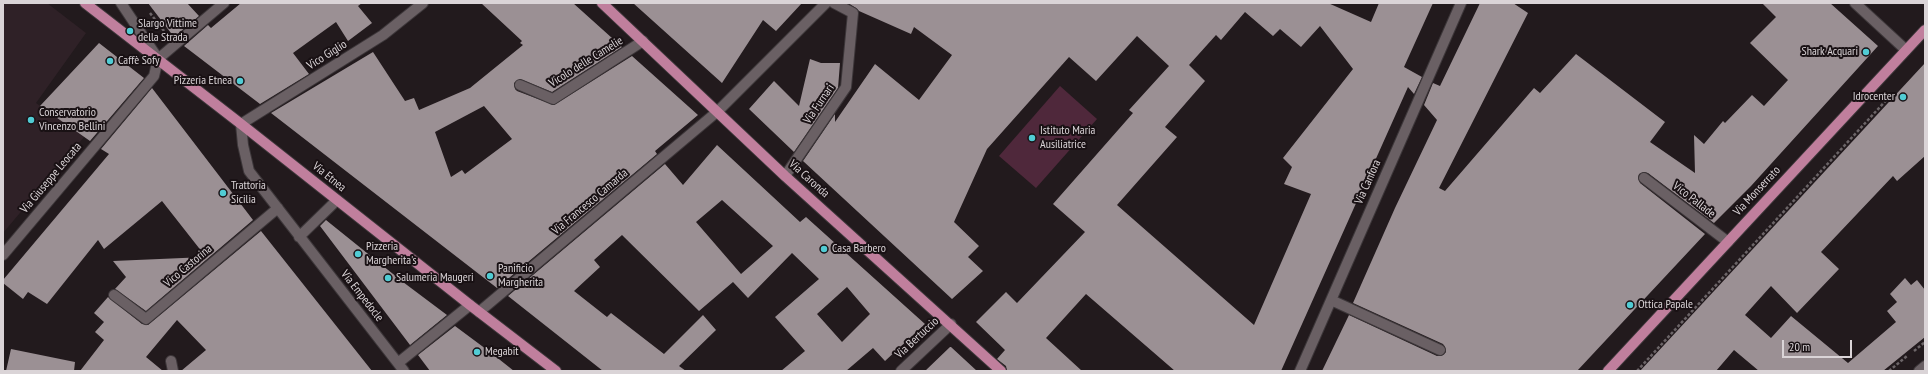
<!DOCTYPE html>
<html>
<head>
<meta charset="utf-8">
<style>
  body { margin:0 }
  #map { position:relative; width:1928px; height:374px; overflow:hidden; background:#221a1d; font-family:"PT Sans Narrow",sans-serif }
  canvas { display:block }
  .frame { position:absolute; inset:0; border:4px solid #dad4d7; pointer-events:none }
  .scale { position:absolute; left:1782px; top:340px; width:70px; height:18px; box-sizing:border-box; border:2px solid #dad4d7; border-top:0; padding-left:5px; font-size:12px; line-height:14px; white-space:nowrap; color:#dad4d7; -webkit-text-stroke:3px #191114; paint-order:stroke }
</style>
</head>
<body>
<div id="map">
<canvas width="1928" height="374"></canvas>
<div class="frame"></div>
<div class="scale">20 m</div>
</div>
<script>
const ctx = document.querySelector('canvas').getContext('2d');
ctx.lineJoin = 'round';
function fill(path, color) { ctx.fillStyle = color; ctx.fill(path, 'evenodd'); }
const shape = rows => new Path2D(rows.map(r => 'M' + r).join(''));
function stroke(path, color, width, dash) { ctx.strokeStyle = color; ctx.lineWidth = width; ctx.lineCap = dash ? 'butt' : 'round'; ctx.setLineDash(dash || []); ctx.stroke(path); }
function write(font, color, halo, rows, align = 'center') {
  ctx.font = font + ' "PT Sans Narrow",sans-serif'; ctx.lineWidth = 4; ctx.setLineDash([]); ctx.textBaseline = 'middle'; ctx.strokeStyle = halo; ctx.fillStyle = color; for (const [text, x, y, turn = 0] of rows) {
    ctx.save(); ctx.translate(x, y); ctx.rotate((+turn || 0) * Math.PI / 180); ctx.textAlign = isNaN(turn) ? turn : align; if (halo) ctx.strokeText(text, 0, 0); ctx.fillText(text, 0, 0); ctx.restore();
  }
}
fill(shape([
  [3,3,47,3,86,33,36,103,84,137,3,233]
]), '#2f2127');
fill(shape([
  [1060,86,1097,119,1036,188,999,156]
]), '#4f283b');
fill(shape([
  [148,3,187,3,199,16,174,37],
  [241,3,362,3,358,6,372,23,348,41,336,22,293,53,309,74,260,104,184,46,208,25,211,28],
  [481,3,573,3,622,47,552,92,520,79,514,83,515,89,517,91,554,105,632,56,698,115,655,151,657,154,497,288,271,113,373,52,405,101,414,98,419,110,470,88,523,45,520,43,522,41],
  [484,106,512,139,465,174,462,170,451,177,435,132],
  [633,3,802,3,776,31,763,20,722,83],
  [848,3,1328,3,1371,22,1379,3,1433,3,1404,67,1422,77,1414,94,1408,87,1281,371,1175,371,1086,294,1046,338,1082,371,1007,371,1006,366,997,359,1005,350,976,322,1006,292,1017,303,1085,232,1053,204,1133,113,1129,110,1169,66,1137,36,1096,81,1069,57,987,149,954,222,979,246,968,257,983,271,952,299,803,161,835,114,835,122,875,64,919,100,952,55,914,27,911,34,859,11,856,8],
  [1245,12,1273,36,1280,29,1301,47,1320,26,1353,69,1283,158,1292,167,1284,184,1311,194,1254,325,1117,205,1177,137,1165,127,1205,81,1189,65,1216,35,1221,40],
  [1480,3,1513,3,1528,13,1439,188,1445,191,1534,88,1540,93,1576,54,1665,122,1650,142,1695,173,1694,135,1704,144,1723,121,1725,123,1752,95,1764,106,1788,80,1750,43,1776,17,1762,3,1830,3,1878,46,1751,186,1714,223,1648,173,1644,172,1639,174,1638,178,1640,183,1705,234,1577,371,1322,371,1349,315,1437,356,1443,355,1446,352,1445,347,1443,344,1353,303,1395,208,1437,120,1424,105,1433,83,1440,86],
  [99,43,144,78,90,141,40,106],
  [810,59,821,63,840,63,838,88,794,152,749,109,774,81,799,106],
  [1925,63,1925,156,1897,181,1893,176,1821,252,1839,269,1797,313,1771,286,1745,315,1771,338,1791,316,1848,363,1896,322,1887,311,1897,302,1890,294,1905,278,1911,285,1917,280,1925,290,1925,337,1883,371,1759,371,1734,350,1716,371,1640,371],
  [152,88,253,220,146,311,115,289,126,277,113,261,206,257,162,201,104,249,98,240,47,304,28,292,23,299,3,283,3,280,109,154,101,149],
  [717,145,800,222,806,217,925,324,885,361,873,348,846,371,781,371,805,351,775,317,819,279,792,253,748,298,733,282,699,311,622,235,594,260,600,267,574,291,607,317,611,313,664,354,703,315,716,330,679,366,686,371,603,371,508,296,665,164,683,185],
  [722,200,773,246,741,274,696,222],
  [847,287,870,314,842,342,817,314],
  [326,220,403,282,447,315,410,345,320,226],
  [261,231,372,371,181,371,206,350,177,320,146,357,163,371,80,371,104,340,95,332,104,322,94,313,108,297,142,324,148,325],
  [455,326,490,352,514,371,430,371,418,355],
  [950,347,951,347,977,371,925,371],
  [11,349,75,362,74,371,6,371]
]), '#9b9094');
const minor = shape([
  [121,3,157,57],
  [1855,3,1906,50],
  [158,59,224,3],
  [520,85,553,99,643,41],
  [785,176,846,87,853,13,834,3],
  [1644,178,1728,242],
  [299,237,337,200],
  [3,255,154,76,158,59],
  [114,295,146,319,278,208],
  [1331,300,1440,350],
  [479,312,718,111,826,3],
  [171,361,173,371],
  [398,363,470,305],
  [404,371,249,171,243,145,241,124,383,35,423,3],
  [901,371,951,324],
  [1300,371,1461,3],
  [1919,371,1925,366]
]);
const major = shape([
  [85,3,241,124,470,305,556,371],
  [602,3,785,176,1001,371],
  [1608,371,1925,30]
]);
stroke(minor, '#3d373a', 12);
stroke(major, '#3d373a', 12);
stroke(shape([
  [150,13,164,31],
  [1914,351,1925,342],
  [1637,371,1891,95],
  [1889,371,1907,356]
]), '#6c6568', 2.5, [3, 2]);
stroke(minor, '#6a6064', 10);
stroke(major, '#c07f9d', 10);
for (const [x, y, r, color] of [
  [130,31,4,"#51ccd4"],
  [1866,52,4,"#51ccd4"],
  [110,61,4,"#51ccd4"],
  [240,81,4,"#51ccd4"],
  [1903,97,4,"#51ccd4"],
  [31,120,4,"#51ccd4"],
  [1032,138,4,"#51ccd4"],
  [223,193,4,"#51ccd4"],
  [824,249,4,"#51ccd4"],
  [358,254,4,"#51ccd4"],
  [490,276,4,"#51ccd4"],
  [388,278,4,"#51ccd4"],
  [1630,305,4,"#51ccd4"],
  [477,352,4,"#51ccd4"]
]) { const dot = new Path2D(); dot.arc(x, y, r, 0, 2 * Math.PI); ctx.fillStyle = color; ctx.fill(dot); stroke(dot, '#191114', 1.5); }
write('12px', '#dad4d7', '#191114', [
  ["Slargo Vittime",138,24],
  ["della Strada",138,38],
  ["Shark Acquari",1858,52,"right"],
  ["Caffè Sofy",118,61],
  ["Pizzeria Etnea",232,81,"right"],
  ["Idrocenter",1895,97,"right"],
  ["Conservatorio",39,113],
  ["Vincenzo Bellini",39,127],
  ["Istituto Maria",1040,131],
  ["Ausiliatrice",1040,145],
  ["Trattoria",231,186],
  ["Sicilia",231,200],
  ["Pizzeria",366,247],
  ["Margherita's",366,261],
  ["Casa Barbero",832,249],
  ["Panificio",498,269],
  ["Margherita",498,283],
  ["Salumeria Maugeri",396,278],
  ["Ottica Papale",1638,305],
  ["Megabit",485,352]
], 'left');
write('12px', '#dad4d7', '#191114', [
  ["Vico Giglio",327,55,-32],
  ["Vicolo delle Camelie",586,62,-32],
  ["Via Furnari",819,104,-56],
  ["Via Etnea",329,177,39],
  ["Via Giuseppe Leocata",51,178,-50],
  ["Via Caronda",809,179,42],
  ["Via Canfora",1368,182,-66],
  ["Via Monserrato",1757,191,-47],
  ["Vico Pallade",1694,200,38],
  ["Via Francesco Camarda",590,202,-40],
  ["Vico Castorina",188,266,-40],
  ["Via Empedocle",362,296,52],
  ["Via Bertuccio",917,338,-43]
]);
</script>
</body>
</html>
